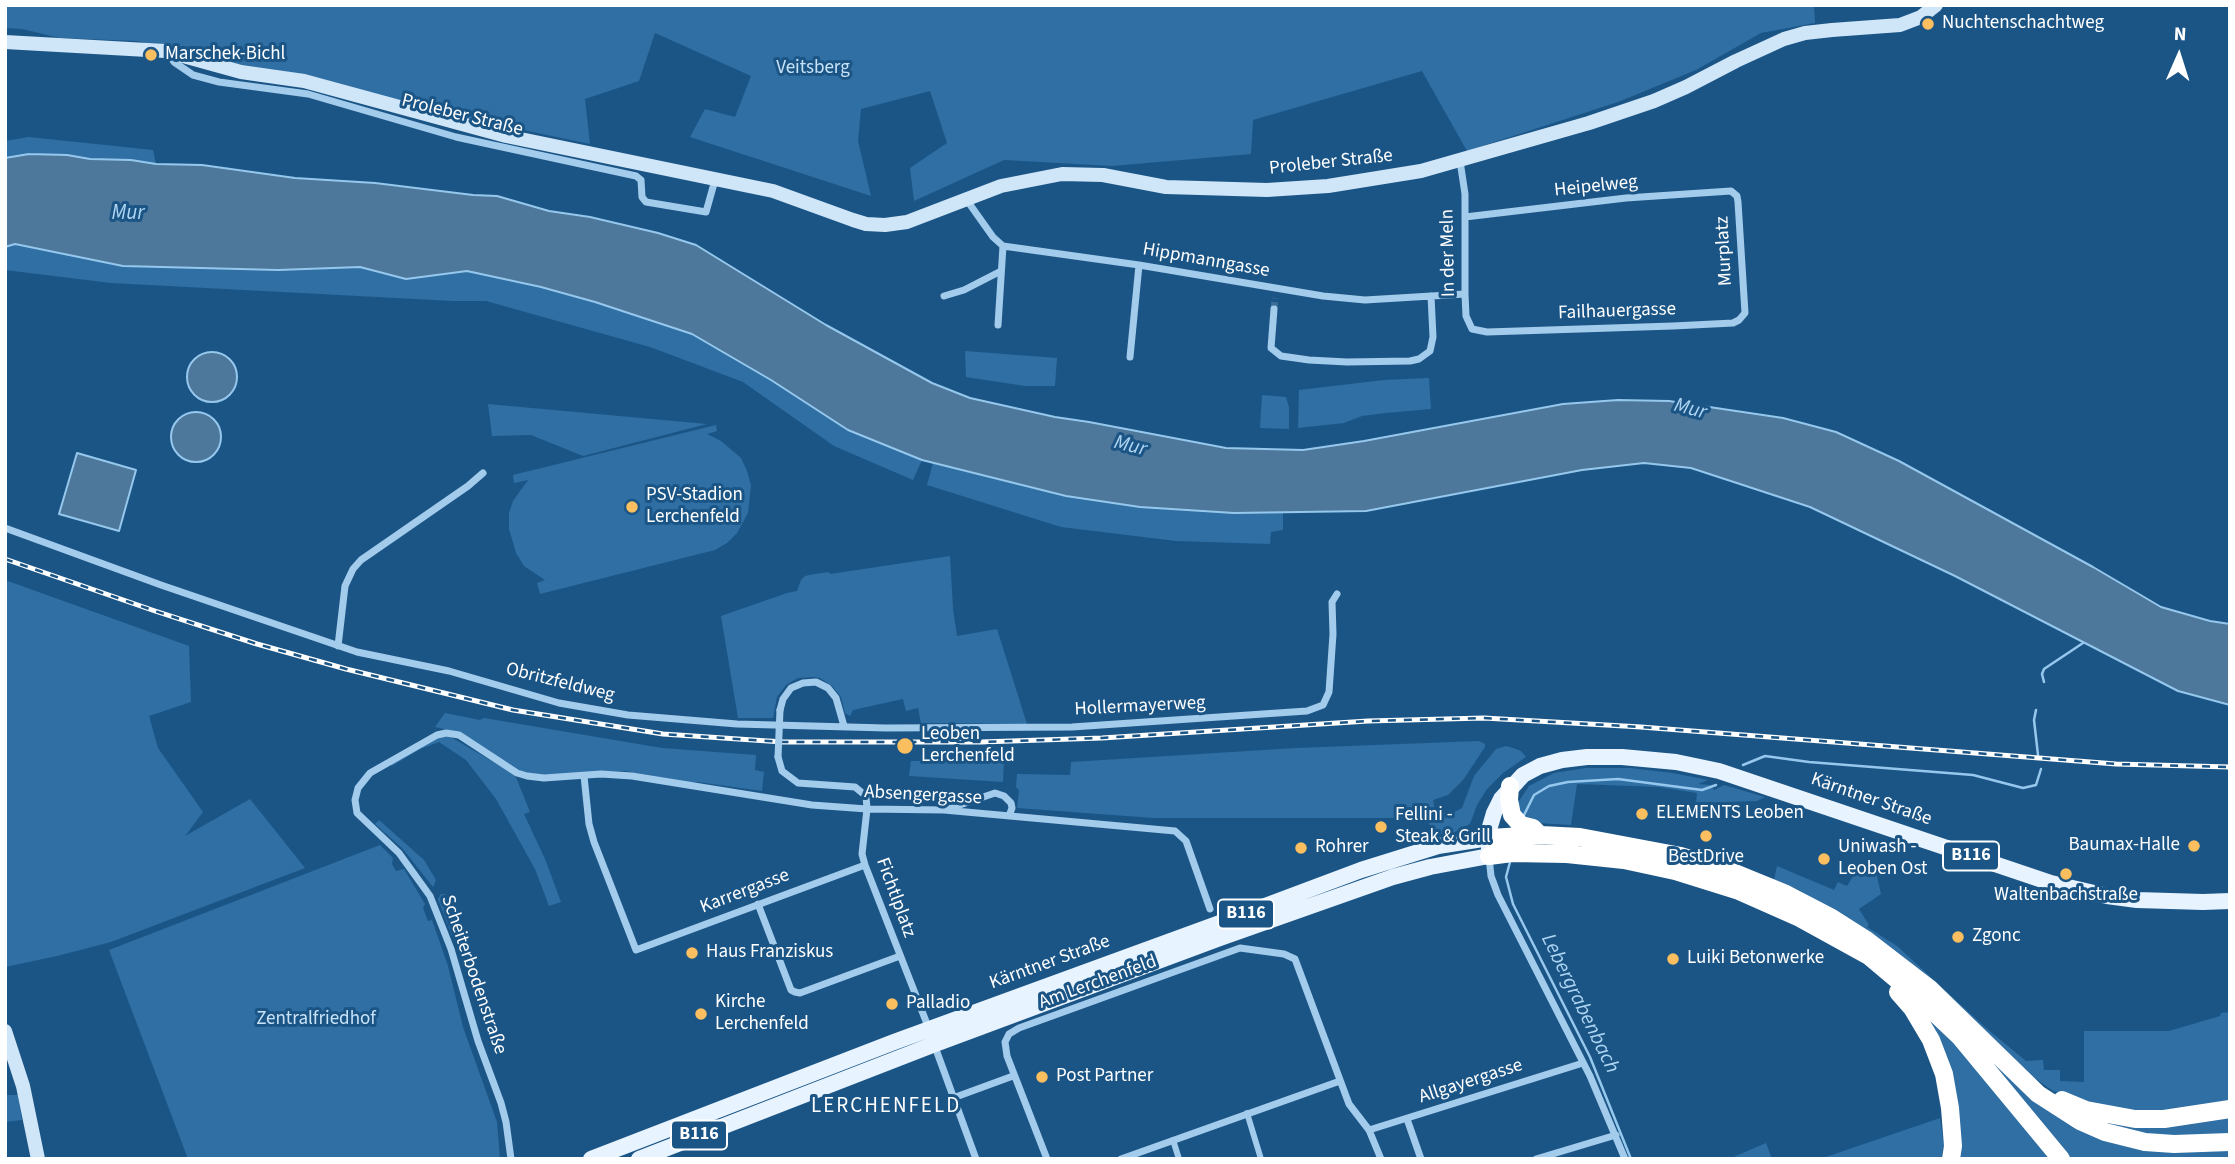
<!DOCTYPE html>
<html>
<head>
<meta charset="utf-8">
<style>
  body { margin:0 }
  #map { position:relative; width:2235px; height:1164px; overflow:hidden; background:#1b5586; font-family:"Source Sans 3",sans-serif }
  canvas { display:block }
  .frame { position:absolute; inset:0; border:7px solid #fff; pointer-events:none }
  .north { position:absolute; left:2144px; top:21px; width:70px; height:70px; -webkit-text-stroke:5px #1b5586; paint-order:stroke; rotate:3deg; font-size:19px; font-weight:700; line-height:28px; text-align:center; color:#fff }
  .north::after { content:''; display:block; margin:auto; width:24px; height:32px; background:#fff; clip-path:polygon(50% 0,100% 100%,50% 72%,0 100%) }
</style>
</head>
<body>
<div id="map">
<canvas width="2235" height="1164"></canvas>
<div class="frame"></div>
<div class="north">N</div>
</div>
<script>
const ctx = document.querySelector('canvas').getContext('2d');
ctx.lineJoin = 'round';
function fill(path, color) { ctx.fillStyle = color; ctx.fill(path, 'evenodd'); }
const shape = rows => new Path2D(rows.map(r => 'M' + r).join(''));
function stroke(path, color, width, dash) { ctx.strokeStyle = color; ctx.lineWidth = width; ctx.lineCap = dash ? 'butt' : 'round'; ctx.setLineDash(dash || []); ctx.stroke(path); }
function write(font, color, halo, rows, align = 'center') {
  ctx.font = font + ' "Source Sans 3",sans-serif'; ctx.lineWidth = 6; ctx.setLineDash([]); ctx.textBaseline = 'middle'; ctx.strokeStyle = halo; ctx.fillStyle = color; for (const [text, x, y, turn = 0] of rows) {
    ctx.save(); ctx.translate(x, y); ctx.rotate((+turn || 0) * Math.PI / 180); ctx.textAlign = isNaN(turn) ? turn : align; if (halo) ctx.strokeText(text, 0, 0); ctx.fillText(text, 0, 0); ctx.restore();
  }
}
fill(shape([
  [5,5,1814,5,1815,23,1761,33,1696,70,1618,102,1467,151,1422,71,1253,120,1251,154,1112,166,1004,160,914,201,910,168,947,143,930,91,861,109,858,141,871,196,690,137,705,109,735,117,751,76,655,33,639,81,585,99,590,144,471,119,295,73,230,63,137,41,60,38,22,29,5,28],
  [29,137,153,150,156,164,131,160,90,159,67,155,29,154,5,158,5,141],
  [15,244,123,266,278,270,361,267,406,279,467,271,541,287,595,302,692,334,771,380,848,430,922,460,913,480,834,446,743,382,650,347,486,301,453,301,111,283,5,270,5,247],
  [965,351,1057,358,1055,386,1025,386,966,377],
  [1429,378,1431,409,1386,413,1362,416,1344,423,1298,428,1299,390,1384,380],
  [1262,395,1286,397,1289,407,1289,429,1260,428],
  [488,404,707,424,583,456,531,435,492,436],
  [716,425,717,431,707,434,721,441,741,458,747,471,751,485,748,513,737,533,727,543,715,550,540,594,537,583,545,580,524,566,516,553,509,529,509,513,513,501,528,480,514,483,513,475],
  [933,463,1066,496,1140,507,1234,513,1283,513,1283,530,1271,532,1270,544,1176,541,1061,527,927,485],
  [950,556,953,609,957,636,997,629,1027,724,921,723,918,708,906,711,903,699,853,710,850,716,845,713,841,697,832,686,820,678,813,677,798,678,786,685,777,697,773,718,738,718,721,616,787,593,797,591,801,580,805,576,815,574,829,572,830,574],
  [5,580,189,646,191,702,149,716,158,748,203,812,185,836,250,799,305,868,111,942,57,956,5,967],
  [445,713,480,720,484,718,662,748,756,755,755,770,764,772,762,791,698,782,692,783,625,771,541,775,522,772,458,732,435,727],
  [449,736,507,770,516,777,530,812,524,814,545,859,561,902,549,906,535,869,496,799,466,760,439,742,420,749,392,766,389,763,437,737],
  [1479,741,1485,744,1485,747,1463,780,1448,795,1433,800,1435,810,1443,811,1449,815,1462,808,1474,776,1496,749,1506,746,1513,748,1521,751,1526,757,1503,773,1487,789,1477,805,1470,824,1455,832,1435,835,1428,822,1423,818,1154,818,1017,808,1019,790,1016,787,1017,774,1070,775,1071,762,1296,748],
  [1004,760,1003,782,909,776,911,761],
  [1586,768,1630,768,1673,773,1708,780,1698,784,1710,785,1714,790,1724,785,1765,797,1757,801,1696,803,1697,793,1659,787,1577,784,1571,825,1537,823,1523,818,1517,804,1529,786,1554,773],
  [379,820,424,860,436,880,433,887,402,848,375,824],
  [380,845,393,858,392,864,396,871,404,869,425,904,423,908,428,921,432,920,448,966,463,1027,497,1122,500,1159,188,1159,109,950],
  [1777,866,1834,890,1838,882,1847,886,1859,867,1876,872,1881,894,1859,909,1869,925,1867,927,1897,946,1986,1028,2026,1061,2043,1060,2044,1070,2060,1070,2060,1081,2084,1082,2084,1031,2169,1031,2220,1016,2221,1013,2230,1012,2230,1102,2177,1113,2121,1113,2053,1091,2033,1077,1829,908,1799,890,1774,880],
  [441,894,445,894,463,931,452,936,438,899],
  [1910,996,1956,1041,2052,1159,1956,1159,1957,1133],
  [1974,1042,2080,1127,2230,1148,2230,1159,2066,1159],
  [5,1095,18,1095,22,1120,5,1122],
  [2230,1113,2230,1137,2194,1138,2119,1131,2088,1115],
  [1940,1118,1944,1145,1941,1159,1820,1159],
  [1766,1143,1772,1159,1729,1159]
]), '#2f6fa4');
const water = shape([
  [29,154,67,155,90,159,131,160,156,164,202,165,295,178,375,183,473,195,497,196,549,211,590,217,658,233,696,245,826,325,932,383,970,398,1055,417,1089,422,1226,448,1303,450,1364,441,1563,404,1618,400,1669,401,1783,418,1836,432,1899,461,2093,567,2161,607,2210,621,2230,624,2230,705,2178,691,1955,576,1810,507,1691,468,1644,463,1582,470,1366,511,1234,513,1140,507,1066,496,922,460,848,430,771,380,692,334,595,302,541,287,467,271,406,279,360,267,278,270,123,266,15,244,5,247,5,158,29,154],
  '187 377a25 25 0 1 1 50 0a25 25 0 1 1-50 0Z',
  '171 437a25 25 0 1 1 50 0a25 25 0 1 1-50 0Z',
  [77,453,136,470,119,531,59,514,77,453]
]);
fill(water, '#4d779b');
stroke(water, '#96c8ed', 2);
stroke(shape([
  [2044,682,2042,674,2044,669,2083,643],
  [2036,710,2034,720,2038,755],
  [1743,765,1765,756,1809,762,1973,775,2023,788,2036,785,2041,769],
  [1523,817,1534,795,1549,786,1568,782,1618,779,1702,790,1716,785],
  [1510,862,1506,877,1513,904,1590,1057,1631,1159]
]), '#96c8ed', 2.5);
stroke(shape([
  [1274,309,1275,298]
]), '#3d6e98', 7, [7, 3.5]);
stroke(shape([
  [1247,1113,1261,1159],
  [1173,1140,1179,1159]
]), '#a3cbeb', 6);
stroke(shape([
  [168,54,174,62,193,75,219,82,308,94,456,137,636,176,641,180,642,197,646,202,706,212,715,180],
  [1460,161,1465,194,1465,294,1466,316,1472,329,1487,332,1673,326,1733,323,1739,320,1745,313,1738,202,1737,196,1731,191,1626,198,1465,217],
  [966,199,993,237,1003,246,1139,265,1323,296,1365,300,1465,294],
  [944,296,964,290,1001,271],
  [1274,309,1271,348,1281,356,1309,360,1347,362,1410,361,1419,359,1430,351,1433,337,1431,296],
  [998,325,1003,246],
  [1130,357,1139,265],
  [5,528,161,585,357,652,449,671,559,703,628,715,737,724,886,728,1072,727,1307,711,1323,705,1329,692,1333,634,1332,602,1337,594],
  [338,646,345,586,353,569,361,560,468,486,483,473],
  [780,710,783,699,791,688,803,683,816,682,828,688,836,698,844,726],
  [778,757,782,771,798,783,855,787,866,796,867,809,862,854,865,865,929,1029],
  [584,776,589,824,594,842,636,950,865,865],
  [948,809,995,793,1004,796,1011,803,1012,808,1009,816],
  [1489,857,1491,876,1498,895,1590,1076,1625,1159],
  [758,904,791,990,795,992,800,993,900,956],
  [934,1044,976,1159],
  [953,1098,1013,1076],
  [1407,1119,1421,1159],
  [1369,1130,1583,1063],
  [511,1159,506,1122,501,1103,478,1041,451,949,430,896,399,853,357,813,355,800,358,788,370,773,437,735,446,733,459,735,517,773,527,776,544,778,601,774,632,776,812,805,867,809,944,810,1175,831,1186,841,1210,909],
  [1047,1159,1007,1056,1005,1042,1009,1034,1019,1028,1240,948,1284,954,1295,959,1349,1104,1369,1130,1381,1159],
  [1121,1159,1340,1081],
  [1536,1159,1616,1135]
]), '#a3cbeb', 7);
stroke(shape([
  [5,42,165,51,241,72,304,81,506,136,773,191,853,220,866,224,885,225,907,222,1001,186,1062,174,1103,175,1166,187,1267,190,1328,186,1421,171,1589,123,1654,101,1686,87,1736,61,1784,39,1805,33,1832,30,1900,25,1921,17,1936,5],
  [5,1031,23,1086,38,1159]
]), '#cfe5f8', 14);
stroke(shape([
  [591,1159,894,1042,1217,924,1361,870,1438,846,1489,838],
  [639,1159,935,1044,1220,938,1393,877,1430,867,1489,856,1489,830,1494,813,1501,799,1523,775,1540,766,1562,760,1587,757,1622,757,1676,762,1719,771,2051,883,2107,896,2137,900,2203,902,2230,901]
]), '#e7f3ff', 16);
stroke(shape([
  [1510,786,1509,800,1512,815,1521,825,1533,828,1538,833],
  [1489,838,1541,835,1580,837,1681,856,1735,873,1784,893,1832,918,1865,939,1930,989,2038,1094,2080,1121,2105,1132,2145,1142,2174,1144,2230,1142],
  [1489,856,1512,853,1567,854,1624,860,1675,871,1739,891,1800,918,1869,956,1920,999,1960,1037,2061,1159],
  [1898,992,1912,1008,1931,1040,1944,1074,1950,1108,1953,1146,1951,1159],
  [2062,1100,2086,1110,2135,1119,2164,1119,2230,1109]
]), '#fff', 18);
const rail = shape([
  [5,559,155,611,257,644,346,669,513,710,663,734,783,742,981,742,1102,738,1368,721,1484,718,1641,727,2116,764,2230,767]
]);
stroke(rail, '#fff', 5);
stroke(rail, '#1b5586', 2.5, [8]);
stroke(shape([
  [778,757,780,710]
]), '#a3cbeb', 7);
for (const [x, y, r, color] of [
  [1928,24,7,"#fcbf60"],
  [151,55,7,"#fcbf60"],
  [632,507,7,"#fcbf60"],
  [905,746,9,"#fcbf60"],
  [1642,814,7,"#fcbf60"],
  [1381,827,7,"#fcbf60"],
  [1706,836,7,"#fcbf60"],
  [2194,846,7,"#fcbf60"],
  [1301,848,7,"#fcbf60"],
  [1824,859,7,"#fcbf60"],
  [2066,874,7,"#fcbf60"],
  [1958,937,7,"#fcbf60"],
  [692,953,7,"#fcbf60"],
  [1673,959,7,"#fcbf60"],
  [892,1004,7,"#fcbf60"],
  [701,1014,7,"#fcbf60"],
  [1042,1077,7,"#fcbf60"]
]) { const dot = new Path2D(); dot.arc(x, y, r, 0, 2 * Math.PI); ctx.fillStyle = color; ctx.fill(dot); stroke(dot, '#1b5586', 2.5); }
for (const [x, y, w] of [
  [1971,856,56],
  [1246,914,56],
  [699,1135,56]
]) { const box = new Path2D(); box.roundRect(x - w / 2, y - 14.5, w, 29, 5); ctx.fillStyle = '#1b5586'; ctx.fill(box); stroke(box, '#fff', 2); }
write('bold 18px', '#fff', null, [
  ["B116",1971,856],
  ["B116",1246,914],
  ["B116",699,1135]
]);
write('19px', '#fff', '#1b5586', [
  ["Nuchtenschachtweg",1942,24],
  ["Marschek-Bichl",165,55],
  ["PSV-Stadion",646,496],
  ["Lerchenfeld",646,518],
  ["Leoben",921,735],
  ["Lerchenfeld",921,757],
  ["ELEMENTS Leoben",1656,814],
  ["Fellini -",1395,816],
  ["Steak & Grill",1395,838],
  ["Baumax-Halle",2180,846,"right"],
  ["Rohrer",1315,848],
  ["Uniwash -",1838,848],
  ["Leoben Ost",1838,870],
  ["BestDrive",1706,858,"center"],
  ["Waltenbachstraße",2066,896,"center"],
  ["Zgonc",1972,937],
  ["Haus Franziskus",706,953],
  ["Luiki Betonwerke",1687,959],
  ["Kirche",715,1003],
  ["Lerchenfeld",715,1025],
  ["Palladio",906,1004],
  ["Post Partner",1056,1077]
], 'left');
write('19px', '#c8e3f8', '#1b5586', [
  ["Veitsberg",813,69],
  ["Zentralfriedhof",316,1020]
]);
write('19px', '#fff', '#1b5586', [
  ["Proleber Straße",462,116,14],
  ["Proleber Straße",1331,163,-6],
  ["Heipelweg",1596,187,-6],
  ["Murplatz",1725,251,-93],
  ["In der Meln",1449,253,-91],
  ["Hippmanngasse",1206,261,10],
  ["Failhauergasse",1617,312,-2],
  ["Obritzfeldweg",560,683,14],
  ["Hollermayerweg",1140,707,-3],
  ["Absengergasse",923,796,3],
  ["Kärntner Straße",1871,800,19],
  ["Karrergasse",745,892,-21],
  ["Fichtlplatz",895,898,70],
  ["Kärntner Straße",1050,963,-20],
  ["Scheiterbodenstraße",473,975,71],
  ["Am Lerchenfeld",1098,983,-20],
  ["Allgayergasse",1471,1082,-18]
]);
write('italic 21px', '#aed5f3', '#1b5586', [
  ["Mur",128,214],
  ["Mur",1690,410,15],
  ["Mur",1130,447,14],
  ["Lebergrabenbach",1579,1004,64]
]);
ctx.letterSpacing = '2px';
write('21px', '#fff', '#1b5586', [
  ["LERCHENFELD",886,1107]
]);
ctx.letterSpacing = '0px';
</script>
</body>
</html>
